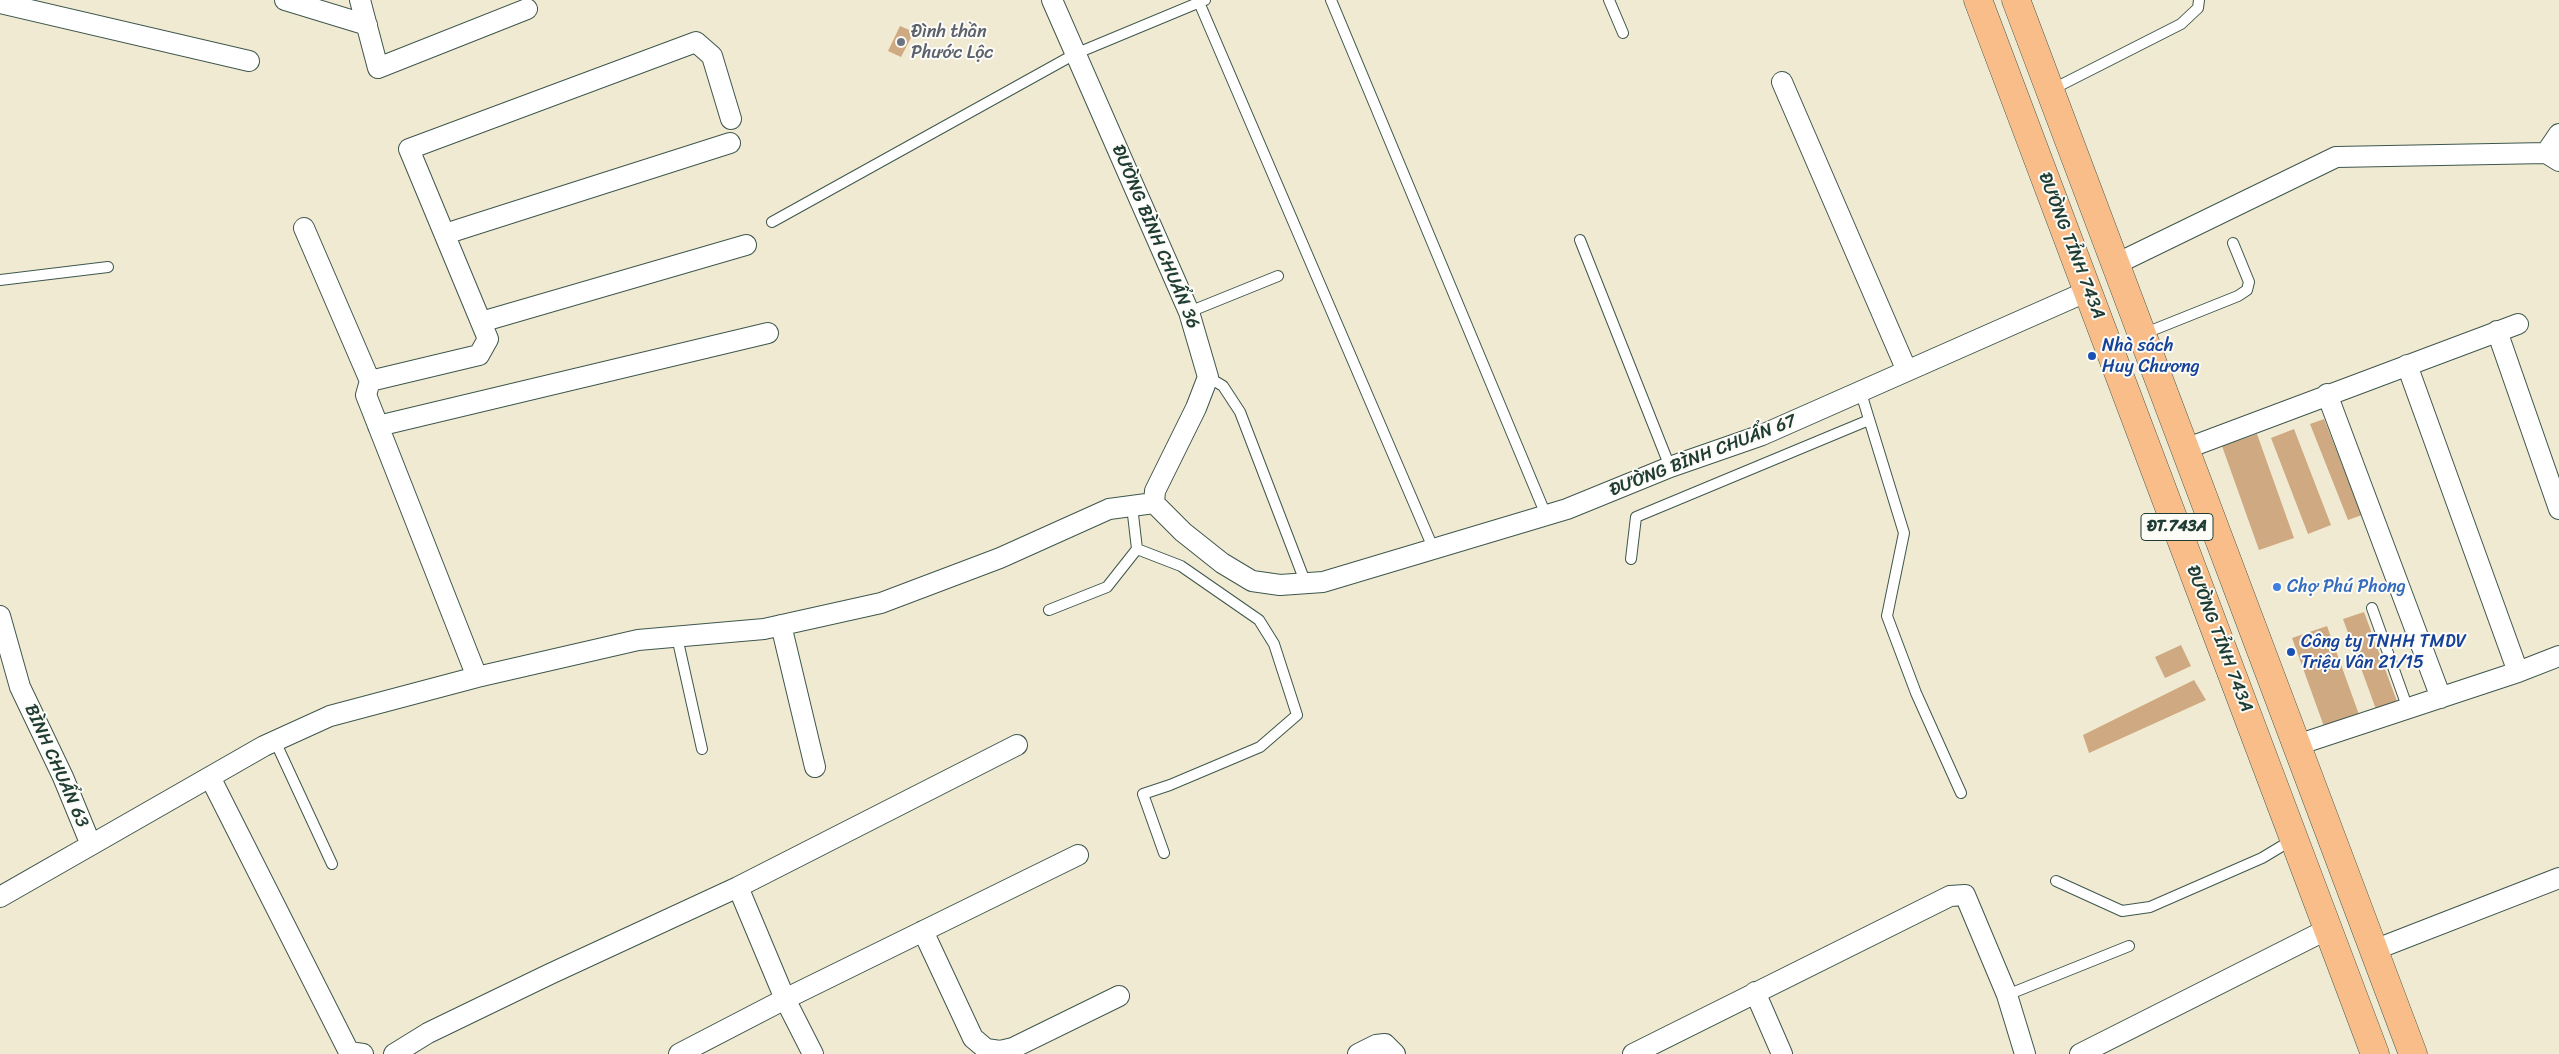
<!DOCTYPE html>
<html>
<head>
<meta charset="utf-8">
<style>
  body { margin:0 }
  canvas { display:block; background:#f1ead2 }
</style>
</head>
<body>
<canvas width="2559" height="1054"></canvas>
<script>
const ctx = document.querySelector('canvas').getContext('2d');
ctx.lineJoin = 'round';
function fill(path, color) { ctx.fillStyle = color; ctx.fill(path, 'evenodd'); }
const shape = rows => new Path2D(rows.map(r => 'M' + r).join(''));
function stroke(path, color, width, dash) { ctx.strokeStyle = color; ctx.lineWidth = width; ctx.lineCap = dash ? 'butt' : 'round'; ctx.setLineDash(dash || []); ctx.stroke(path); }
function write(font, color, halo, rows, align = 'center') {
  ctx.font = font + ' Sriracha,sans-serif'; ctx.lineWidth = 4; ctx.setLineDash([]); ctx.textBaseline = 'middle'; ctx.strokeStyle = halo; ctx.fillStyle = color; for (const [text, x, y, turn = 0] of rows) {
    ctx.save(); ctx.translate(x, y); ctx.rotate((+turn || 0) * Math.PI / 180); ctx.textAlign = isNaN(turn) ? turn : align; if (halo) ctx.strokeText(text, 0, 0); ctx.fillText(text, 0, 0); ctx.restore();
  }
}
fill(shape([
  [900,26,914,32,901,57,888,51],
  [2324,419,2362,515,2348,520,2310,424],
  [2294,429,2331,525,2308,534,2271,438],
  [2257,434,2294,538,2259,550,2222,446],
  [2364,612,2398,704,2377,712,2343,619],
  [2327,626,2361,720,2326,732,2292,638],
  [2181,645,2191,666,2165,678,2155,657],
  [2194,680,2206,700,2089,753,2083,735]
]), '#cea982');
const lane = shape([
  [1198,0,1434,550],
  [1331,0,1546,515],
  [1609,0,1623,33],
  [2051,90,2181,24,2198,8,2199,0],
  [772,222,1075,54,1205,0],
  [1580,240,1670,467],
  [0,280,108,267],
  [1189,312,1278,276],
  [2143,334,2238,296,2247,290,2249,282,2233,243],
  [1208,377,1223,386,1240,412,1306,584],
  [1861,393,1904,533,1887,616,1916,693,1961,793],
  [1132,506,1137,549,1181,566,1259,620,1274,644,1297,715,1260,747,1170,785,1143,794,1164,853],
  [1631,559,1636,517,1869,420],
  [2372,608,2408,709],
  [1049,610,1107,587,1137,549],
  [677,637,702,749],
  [275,741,332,864],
  [2056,881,2122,911,2150,907,2262,858,2292,840],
  [2007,995,2129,946]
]);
const street = shape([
  [285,0,367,25],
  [360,0,378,68,527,9],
  [1052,0,1189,312,1208,377,1196,408,1155,491,1154,503,1183,532,1222,563,1252,581,1280,585,1323,582,1567,509,1670,467,1762,435,2088,291],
  [0,3,249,61],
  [1782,82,1907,371],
  [2546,153,2559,134],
  [304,228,370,381],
  [445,234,730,143],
  [2116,264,2336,157,2546,153,2559,161],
  [481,322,746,245],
  [2497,331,2559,509],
  [2407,365,2518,672],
  [2327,394,2441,698],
  [378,426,768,333],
  [2185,449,2518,324],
  [0,616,20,687,63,777,91,845,0,897],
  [781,625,815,767],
  [477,677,366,395,370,381,479,355,488,339,409,149,696,42,712,56,731,119],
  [2297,745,2518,672,2559,656],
  [210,777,349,1052,363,1054],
  [91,845,264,746,330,716,477,677,638,640,764,629,881,603,1000,558,1109,509,1154,503],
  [738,887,1017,745],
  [923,931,973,1038,986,1049,1000,1051,1013,1048,1119,996],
  [2374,950,2559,878],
  [1755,992,1782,1054],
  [394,1054,428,1033,550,974,738,887,785,999,813,1054],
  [679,1054,785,999,1078,855],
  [1358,1054,1376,1045,1385,1044,1395,1054],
  [1633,1054,1950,896,1965,895,2007,995,2025,1054],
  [2080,1054,2328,929]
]);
const primary = shape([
  [1978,0,2375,1054],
  [2016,0,2413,1054]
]);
stroke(lane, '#3e574c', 12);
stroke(street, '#3e574c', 22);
stroke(primary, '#3e574c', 29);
stroke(lane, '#fff', 10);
stroke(street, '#fff', 20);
stroke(primary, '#f8bd89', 28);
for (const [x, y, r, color] of [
  [901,42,5,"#6b7280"],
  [2092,356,5,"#1a4fb4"],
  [2277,587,5,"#3f7fe0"],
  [2291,652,5,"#1a4fb4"]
]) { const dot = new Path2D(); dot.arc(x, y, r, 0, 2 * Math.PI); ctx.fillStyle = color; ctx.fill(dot); stroke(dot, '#fdfcf7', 2); }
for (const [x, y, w] of [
  [2177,527,72]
]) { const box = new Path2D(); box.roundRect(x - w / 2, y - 13.5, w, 27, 4); ctx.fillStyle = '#fdfcf7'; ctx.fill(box); stroke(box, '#1f3d34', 1); }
write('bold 16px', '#1f3d34', null, [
  ["ĐT.743A",2177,527]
]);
write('18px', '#5b616d', '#fdfcf7', [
  ["Đình thần",911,32],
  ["Phước Lộc",911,53]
], 'left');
write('18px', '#1f3d34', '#fdfcf7', [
  ["ĐƯỜNG BÌNH CHUẨN 36",1155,237,67],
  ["ĐƯỜNG TỈNH 743A",2071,246,69],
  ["ĐƯỜNG BÌNH CHUẨN 67",1703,456,-21],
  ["ĐƯỜNG TỈNH 743A",2219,639,69],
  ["BÌNH CHUẨN 63",56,766,66]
]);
write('18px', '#164399', '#fdfcf7', [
  ["Nhà sách",2102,346],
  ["Huy Chương",2102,367],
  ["Công ty TNHH TMDV",2301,642],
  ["Triệu Vân 21/15",2301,663]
], 'left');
write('18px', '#366cbe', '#fdfcf7', [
  ["Chợ Phú Phong",2287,587]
], 'left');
</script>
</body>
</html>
